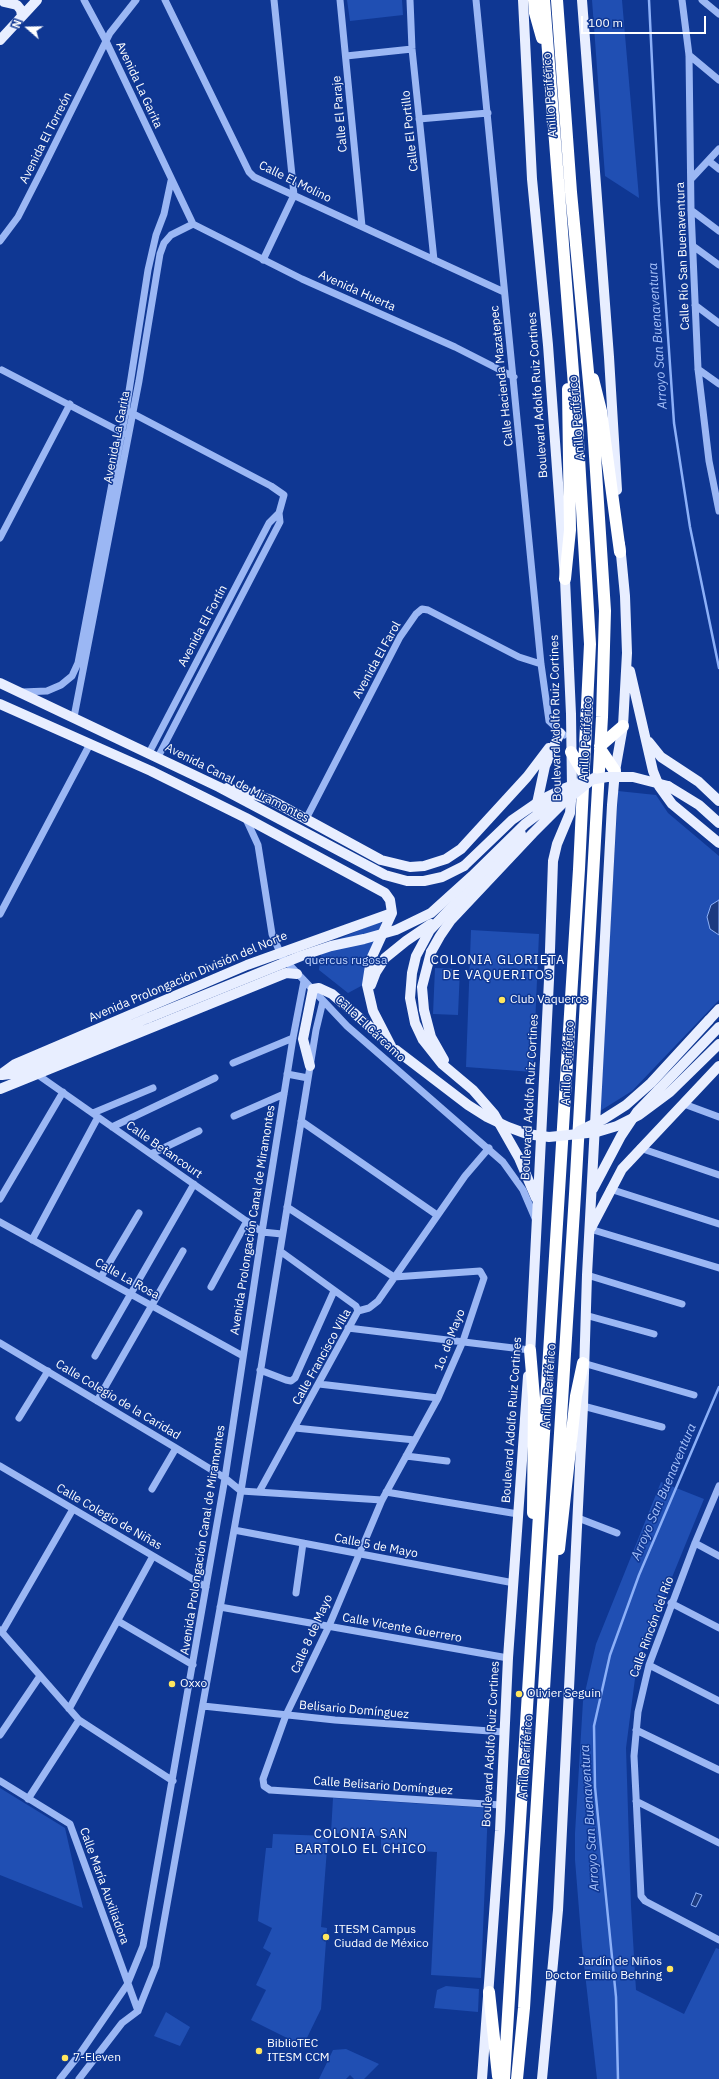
<!DOCTYPE html>
<html>
<head>
<meta charset="utf-8">
<style>
  body { margin:0 }
  #map { position:relative; width:719px; height:2079px; overflow:hidden; background:#0f3793; font-family:"IBM Plex Sans",sans-serif }
  canvas { display:block }
  .north { position:absolute; left:8px; top:8px; width:40px; height:40px; -webkit-text-stroke:3px #0f3793; paint-order:stroke; rotate:290deg; font-size:11px; font-weight:700; line-height:16px; text-align:center; color:#fff }
  .north::after { content:''; display:block; margin:auto; width:14px; height:18px; background:#fff; clip-path:polygon(50% 0,100% 100%,50% 72%,0 100%) }
  .scale { position:absolute; left:581px; top:16px; width:125px; height:18px; box-sizing:border-box; border:2px solid #fff; border-top:0; padding-left:5px; font-size:12px; line-height:14px; white-space:nowrap; color:#fff; -webkit-text-stroke:3px #0f3793; paint-order:stroke }
</style>
</head>
<body>
<div id="map">
<canvas width="719" height="2079"></canvas>
<div class="north">N</div>
<div class="scale">100 m</div>
</div>
<script>
const ctx = document.querySelector('canvas').getContext('2d');
ctx.lineJoin = 'round';
function fill(path, color) { ctx.fillStyle = color; ctx.fill(path, 'evenodd'); }
const shape = rows => new Path2D(rows.map(r => 'M' + r).join(''));
function stroke(path, color, width, dash) { ctx.strokeStyle = color; ctx.lineWidth = width; ctx.lineCap = dash ? 'butt' : 'round'; ctx.setLineDash(dash || []); ctx.stroke(path); }
function write(font, color, halo, rows, align = 'center') {
  ctx.font = font + ' "IBM Plex Sans",sans-serif'; ctx.lineWidth = 3; ctx.setLineDash([]); ctx.textBaseline = 'middle'; ctx.strokeStyle = halo; ctx.fillStyle = color; for (const [text, x, y, turn = 0] of rows) {
    ctx.save(); ctx.translate(x, y); ctx.rotate((+turn || 0) * Math.PI / 180); ctx.textAlign = isNaN(turn) ? turn : align; if (halo) ctx.strokeText(text, 0, 0); ctx.fillText(text, 0, 0); ctx.restore();
  }
}
fill(shape([
  [347,0,402,0,403,15,350,21],
  [592,0,622,0,639,198,605,176],
  [618,791,656,795,668,813,719,856,719,1000,632,1091,600,1111],
  [381,921,382,929,363,985,348,993,319,970,322,946],
  [471,930,539,934,533,1072,466,1067],
  [435,968,460,969,458,1015,433,1014],
  [661,1482,704,1499,637,1663,626,1748,631,1906,636,1990,684,2014,716,1948,719,1949,719,2079,597,2079,582,1947,575,1860,575,1833,583,1701,596,1644],
  [0,1788,65,1828,83,1908,0,1875],
  [333,1798,488,1808,481,1978,431,1975,437,1852,381,1849,381,1836,331,1833],
  [273,1834,328,1836,321,1927,327,1928,321,2009,303,2046,251,2020,266,1990,256,1985,271,1953,263,1948,272,1928,258,1921,266,1848,272,1848],
  [446,1986,479,1989,478,2012,434,2008,437,1990],
  [166,2012,190,2027,180,2046,154,2036],
  [346,2049,379,2064,364,2079,354,2079,350,2075,346,2079,319,2079,333,2050]
]), '#204fb3');
const water = shape([
  [719,900,719,935,710,929,707,917,711,905,719,900],
  [696,1893,702,1895,696,1907,691,1905,696,1893]
]);
fill(water, '#1c3a7f');
stroke(water, '#8cb0f8', 1);
stroke(shape([
  [649,0,659,205,674,423,690,527,719,668],
  [618,2079,616,1997,595,1787,594,1726,610,1655,639,1575,719,1387]
]), '#8cb0f8', 2.5);
stroke(shape([
  [84,0,106,41,193,224],
  [165,0,249,172,254,177,504,292],
  [340,0,362,226],
  [410,0,412,49,434,260],
  [476,0,541,664,549,721,564,735],
  [682,0,689,55,691,210,698,369,709,461,719,511],
  [702,0,719,14],
  [689,55,719,80],
  [346,56,412,49],
  [419,119,488,113],
  [709,161,719,169],
  [692,178,719,149],
  [691,210,719,231],
  [193,224,302,279,455,347,514,377],
  [0,241,18,217,43,168,110,33,136,0],
  [693,246,719,265],
  [263,260,294,195,274,0],
  [695,305,719,323],
  [698,369,719,384],
  [2,370,125,434],
  [130,412,271,486,284,495,279,513,280,522,158,757],
  [0,538,70,404],
  [22,692,47,691,61,685,72,676,78,663,126,410,148,270,156,235,164,214,171,181],
  [74,717,139,381,160,254,164,243,171,235,193,224],
  [149,753,269,523,279,513],
  [246,819,258,845,272,934,282,957,347,1026,503,1162,523,1190,535,1218],
  [306,819,400,637,416,614,422,609,428,610,519,657,541,664],
  [0,914,90,744],
  [233,1063,293,1038],
  [287,1074,308,1078],
  [38,1075,262,1232,282,1234],
  [684,1104,719,1117],
  [93,1113,153,1088],
  [234,1116,284,1094],
  [301,1121,437,1215],
  [112,1127,215,1078],
  [640,1148,719,1175],
  [151,1154,199,1131],
  [610,1189,719,1224],
  [0,1199,63,1092],
  [287,1207,394,1277,480,1271,484,1278,463,1341,438,1398,382,1500,329,1626,286,1715,263,1779,264,1786,270,1790,501,1805],
  [0,1222,243,1356],
  [590,1229,719,1268],
  [32,1240,98,1117],
  [280,1251,356,1306,358,1311],
  [587,1275,682,1304],
  [101,1277,139,1213],
  [211,1287,247,1221],
  [585,1315,654,1334],
  [348,1328,530,1350],
  [0,1343,176,1448,225,1478,241,1491,382,1500],
  [95,1356,194,1184],
  [583,1363,694,1395],
  [260,1370,286,1380,291,1381,295,1378,334,1291],
  [319,1384,438,1398],
  [97,1401,183,1251],
  [583,1406,662,1427],
  [19,1418,48,1371],
  [295,1428,415,1440],
  [406,1456,447,1461],
  [0,1466,206,1587],
  [719,1486,695,1543,649,1665,638,1712,634,1756,641,1896,645,1901,719,1940],
  [152,1489,176,1448],
  [259,1492,358,1311,369,1308,378,1301,465,1176,489,1148],
  [386,1492,518,1514],
  [578,1518,617,1533],
  [234,1530,514,1583],
  [695,1543,719,1556],
  [296,1593,303,1543],
  [671,1603,719,1628],
  [220,1607,508,1658],
  [118,1621,193,1665],
  [0,1630,79,1720,173,1781],
  [2,1632,73,1509],
  [649,1665,719,1701],
  [203,1706,335,1720,504,1732],
  [69,1709,153,1556],
  [636,1730,719,1770],
  [0,1735,40,1676],
  [0,1781,70,1824,138,2011],
  [28,1799,79,1720],
  [636,1801,719,1843],
  [60,2079,79,2055,127,1985,143,1946,225,1478,262,1232,293,1038,304,981],
  [79,2079,122,2023,138,2011,156,1966,241,1491,316,1030,323,1001]
]), '#9bb7f4', 7);
stroke(shape([
  [523,0,532,179,548,345,565,579,571,714,572,789,570,813,557,844,553,861,549,980,530,1356],
  [582,0,609,357,617,490],
  [4,2,17,5,21,10,22,16],
  [0,40,37,0],
  [630,671,653,771,659,786,672,804,719,843],
  [0,683,219,787,385,875,407,881,424,881,442,877,464,866],
  [0,704,151,771,246,818,385,893,390,900,392,913,371,959,367,985,373,1011,391,1046],
  [649,742,661,757,699,782,719,801],
  [668,786,699,805,719,823],
  [227,788,253,794,271,800,381,860,410,867,424,866,446,859,461,849,527,777,549,748],
  [536,808,545,766,560,733],
  [521,834,430,930,416,956,412,973,410,998,415,1023,423,1040,442,1064,473,1090,494,1114,519,1158,536,1198],
  [431,952,422,987,424,1010,431,1037,444,1060],
  [371,985,376,972,385,958,406,941,431,924],
  [709,1020,719,1009],
  [310,1066,303,1039,313,989,319,988,332,994,384,1039],
  [0,1075,15,1064,247,965,392,913],
  [2,1075,18,1073,148,1018],
  [0,1089,286,973,297,974],
  [593,1189,621,1136,637,1112,719,1027],
  [591,1228,622,1169,719,1066],
  [482,2079,500,1831,508,1658,528,1376],
  [542,2079,558,1910,583,1406,587,1275,612,805,615,771,623,726,627,653,625,596,620,544]
]), '#e8eeff', 10);
stroke(shape([
  [534,0,535,13,542,38],
  [593,379,601,411,620,552],
  [565,579,570,530,568,389],
  [600,746,623,726],
  [600,749,615,771],
  [571,752,584,774],
  [530,1350,534,1398,533,1513],
  [559,1549,576,1396,583,1363],
  [489,1992,498,2076],
  [504,2079,579,869,590,644,577,424,544,0],
  [517,2079,524,2008,575,1194,602,717,605,611,593,425,571,192,557,0]
]), '#fff', 12);
stroke(shape([
  [464,866,512,820,541,800,563,789,584,781,607,777,633,777,668,786],
  [431,952,440,936,451,920,533,833,564,802,594,778],
  [148,1018,301,956,331,946,364,939,396,930,431,913,472,876,525,824,549,806,575,793],
  [396,1050,468,1105,487,1117,508,1127,527,1134,549,1137,597,1132,617,1126,639,1115,670,1092,719,1044],
  [579,1131,604,1119,626,1105,651,1083,709,1020]
]), '#e8eeff', 10);
for (const [x, y, r, color] of [
  [502,1000,4,"#ffe65e"],
  [172,1684,4,"#ffe65e"],
  [519,1694,4,"#ffe65e"],
  [326,1937,4,"#ffe65e"],
  [670,1969,4,"#ffe65e"],
  [259,2051,4,"#ffe65e"],
  [65,2058,4,"#ffe65e"]
]) { const dot = new Path2D(); dot.arc(x, y, r, 0, 2 * Math.PI); ctx.fillStyle = color; ctx.fill(dot); stroke(dot, '#0f3793', 1.5); }
write('12px', '#fff', '#0f3793', [
  ["Avenida La Garita",139,85,65],
  ["Anillo Periférico",550,95,-94],
  ["Calle El Paraje",340,114,-95],
  ["Calle El Portillo",410,131,-96],
  ["Avenida El Torreón",46,138,-63],
  ["Calle El Molino",295,182,26],
  ["Calle Río San Buenaventura",683,256,-92],
  ["Avenida Huerta",357,291,24],
  ["Calle Hacienda Mazatepec",502,376,-96],
  ["Boulevard Adolfo Ruiz Cortines",538,395,-94],
  ["Anillo Periférico",577,418,-95],
  ["Avenida La Garita",117,437,-79],
  ["Avenida El Fortín",203,626,-62],
  ["Avenida El Farol",377,660,-61],
  ["Boulevard Adolfo Ruiz Cortines",556,718,-91],
  ["Anillo Periférico",586,739,-87],
  ["Avenida Canal de Miramontes",237,783,27],
  ["Avenida Prolongación División del Norte",188,977,-23],
  ["Calle El Cárcamo",370,1029,43],
  ["Anillo Periférico",568,1063,-87],
  ["Boulevard Adolfo Ruiz Cortines",530,1097,-87],
  ["Calle Betancourt",164,1150,35],
  ["Avenida Prolongación Canal de Miramontes",253,1220,-81],
  ["Calle La Rosa",127,1279,29],
  ["1o. de Mayo",450,1340,-69],
  ["Calle Francisco Villa",322,1357,-61],
  ["Anillo Periférico",549,1386,-86],
  ["Calle Colegio de la Caridad",118,1400,31],
  ["Boulevard Adolfo Ruiz Cortines",512,1420,-86],
  ["Calle Colegio de Niñas",109,1517,30],
  ["Avenida Prolongación Canal de Miramontes",203,1540,-81],
  ["Calle 5 de Mayo",376,1546,11],
  ["Calle Rincón del Río",652,1627,-70],
  ["Calle Vicente Guerrero",402,1628,10],
  ["Calle 8 de Mayo",312,1634,-66],
  ["Belisario Domínguez",354,1710,5],
  ["Boulevard Adolfo Ruiz Cortines",491,1744,-87],
  ["Anillo Periférico",526,1757,-86],
  ["Calle Belisario Domínguez",383,1786,4],
  ["Calle María Auxiliadora",104,1886,70]
]);
write('12px', '#c3d6fe', '#0f3793', [
  ["quercus rugosa",346,961]
]);
write('12px', '#fff', '#0f3793', [
  ["Club Vaqueros",510,1000],
  ["Oxxo",180,1684],
  ["Olivier Seguin",527,1694],
  ["ITESM Campus",334,1930],
  ["Ciudad de México",334,1944],
  ["Jardín de Niños",662,1962,"right"],
  ["Doctor Emilio Behring",662,1976,"right"],
  ["BiblioTEC",267,2044],
  ["ITESM CCM",267,2058],
  ["7-Eleven",73,2058]
], 'left');
write('italic 13px', '#a7c2fb', '#0f3793', [
  ["Arroyo San Buenaventura",658,336,-94],
  ["Arroyo San Buenaventura",664,1492,-67],
  ["Arroyo San Buenaventura",590,1818,-94]
]);
ctx.letterSpacing = '1px';
write('13px', '#fff', '#0f3793', [
  ["COLONIA GLORIETA",498,960],
  ["DE VAQUERITOS",498,975],
  ["COLONIA SAN",361,1834],
  ["BARTOLO EL CHICO",361,1849]
]);
ctx.letterSpacing = '0px';
</script>
</body>
</html>
